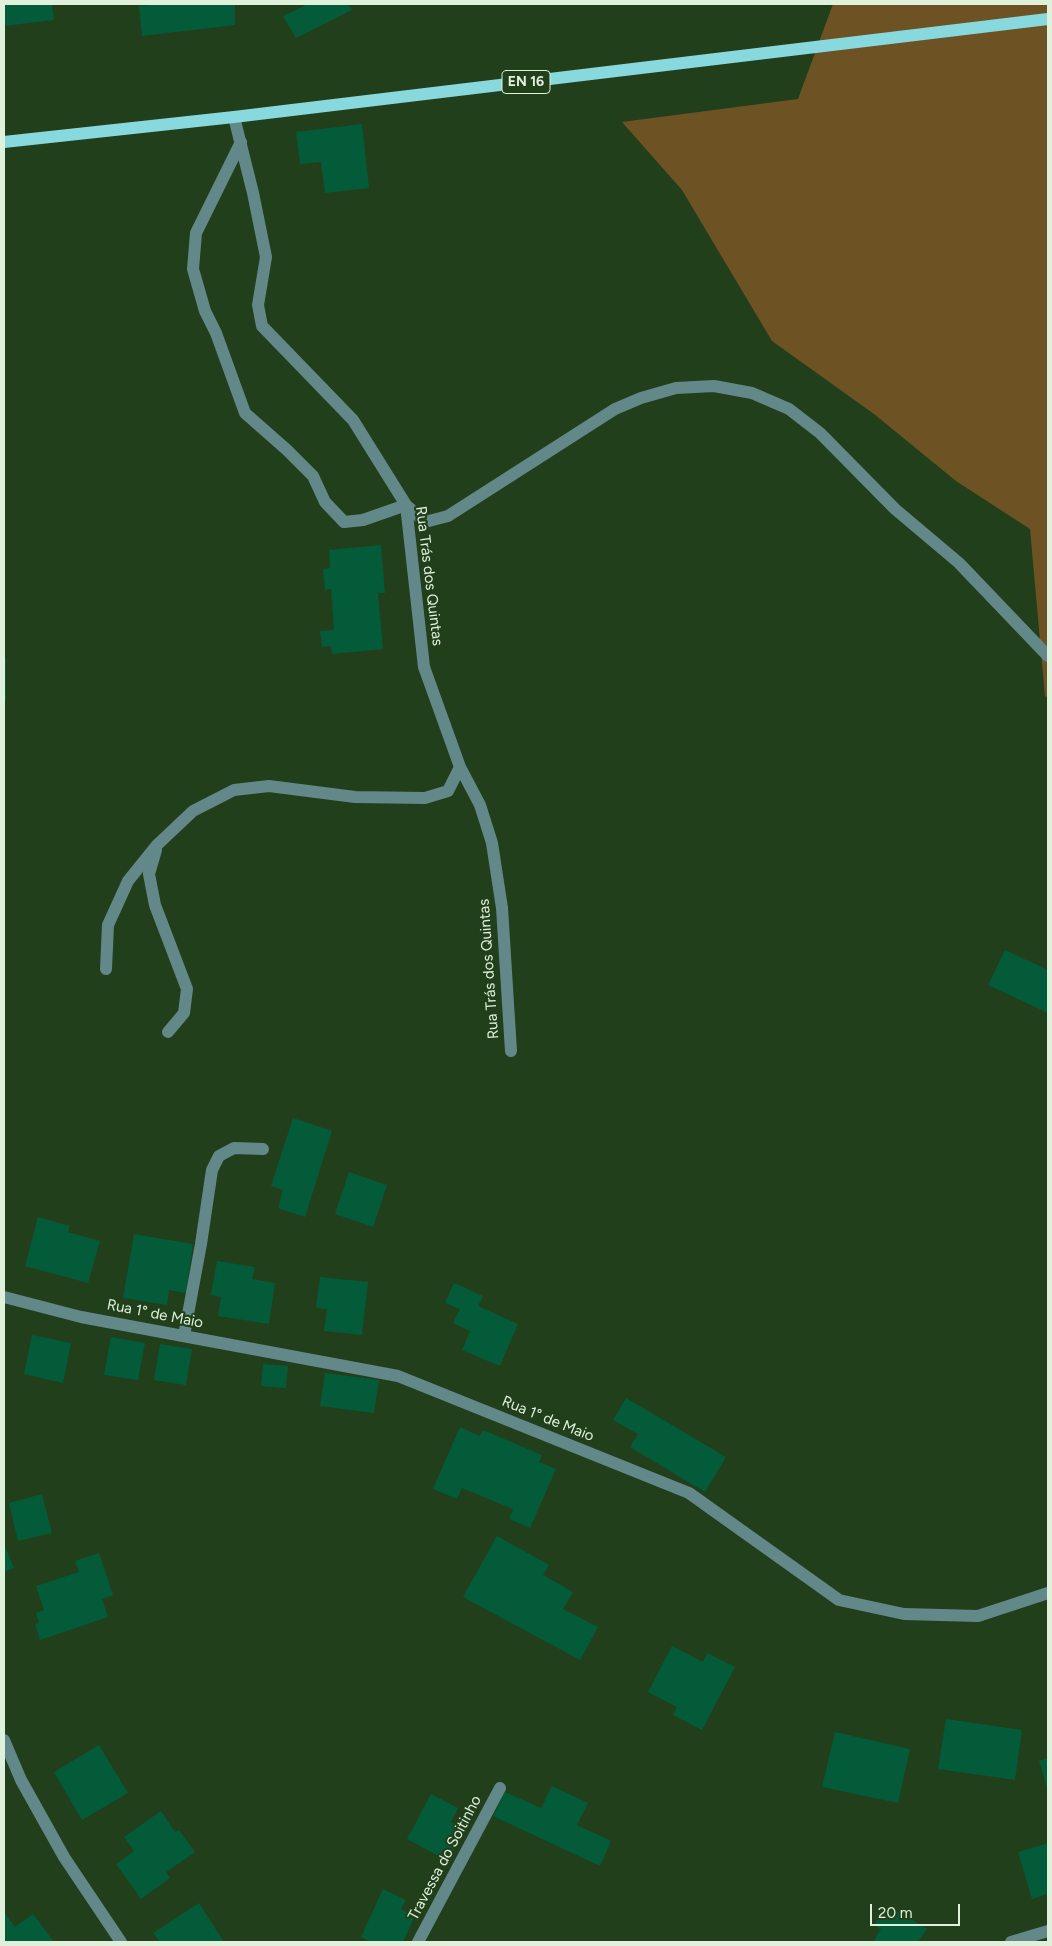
<!DOCTYPE html>
<html>
<head>
<meta charset="utf-8">
<style>
  body { margin:0 }
  #map { position:relative; width:1052px; height:1946px; overflow:hidden; background:#223f1b; font-family:Figtree,sans-serif }
  canvas { display:block }
  .frame { position:absolute; inset:0; border:5px solid #dff1db; pointer-events:none }
  .scale { position:absolute; left:870px; top:1904px; width:90px; height:22px; box-sizing:border-box; border:2px solid #dff1db; border-top:0; padding-left:6px; font-size:15px; line-height:18px; white-space:nowrap; color:#dff1db; -webkit-text-stroke:4px #223f1b; paint-order:stroke }
</style>
</head>
<body>
<div id="map">
<canvas width="1052" height="1946"></canvas>
<div class="frame"></div>
<div class="scale">20 m</div>
</div>
<script>
const ctx = document.querySelector('canvas').getContext('2d');
ctx.lineJoin = 'round';
function fill(path, color) { ctx.fillStyle = color; ctx.fill(path, 'evenodd'); }
const shape = rows => new Path2D(rows.map(r => 'M' + r).join(''));
function stroke(path, color, width, dash) { ctx.strokeStyle = color; ctx.lineWidth = width; ctx.lineCap = dash ? 'butt' : 'round'; ctx.setLineDash(dash || []); ctx.stroke(path); }
function write(font, color, halo, rows, align = 'center') {
  ctx.font = font + ' Figtree,sans-serif'; ctx.lineWidth = 4.5; ctx.setLineDash([]); ctx.textBaseline = 'middle'; ctx.strokeStyle = halo; ctx.fillStyle = color; for (const [text, x, y, turn = 0] of rows) {
    ctx.save(); ctx.translate(x, y); ctx.rotate((+turn || 0) * Math.PI / 180); ctx.textAlign = isNaN(turn) ? turn : align; if (halo) ctx.strokeText(text, 0, 0); ctx.fillText(text, 0, 0); ctx.restore();
  }
}
fill(shape([
  [833,4,1048,4,1048,698,1045,696,1030,529,956,481,874,414,772,341,682,190,622,122,798,99]
]), '#6d5324');
fill(shape([
  [4,4,52,4,54,20,4,26],
  [163,4,235,4,235,25,142,36,139,6],
  [308,4,348,4,352,10,296,38,283,16],
  [362,124,369,188,325,193,321,162,300,164,296,132],
  [381,545,385,593,378,593,383,649,332,654,331,646,322,647,320,631,334,630,331,589,325,590,323,569,330,568,329,550],
  [4,658,6,658,6,701,4,701],
  [1005,950,1048,970,1048,1013,988,985],
  [293,1118,332,1131,305,1217,278,1208,283,1190,271,1186],
  [349,1172,387,1185,373,1227,335,1214],
  [38,1217,70,1226,68,1232,100,1241,88,1283,25,1266],
  [134,1234,193,1244,186,1293,169,1290,167,1305,123,1298],
  [217,1261,255,1267,252,1279,275,1283,269,1324,218,1316,221,1297,211,1295],
  [320,1277,368,1282,362,1335,324,1331,327,1309,316,1308],
  [454,1283,483,1296,478,1306,518,1324,500,1366,462,1350,470,1331,453,1323,460,1309,445,1303],
  [32,1335,71,1343,63,1383,24,1374],
  [111,1337,145,1343,138,1380,104,1375],
  [160,1344,192,1349,186,1385,154,1380],
  [263,1364,288,1366,286,1388,261,1386],
  [325,1373,379,1380,374,1413,320,1406],
  [626,1398,726,1457,705,1492,630,1447,638,1434,613,1420],
  [460,1427,480,1436,483,1430,542,1455,539,1462,556,1469,530,1528,509,1519,513,1509,462,1488,457,1499,433,1489],
  [42,1494,52,1533,18,1541,9,1503],
  [497,1536,549,1565,543,1575,573,1592,563,1609,598,1627,580,1660,463,1597],
  [4,1544,14,1568,4,1572],
  [99,1553,113,1595,102,1599,108,1617,40,1640,35,1624,39,1623,36,1613,44,1610,36,1586,79,1572,75,1561],
  [672,1646,703,1662,707,1653,735,1667,702,1730,673,1715,677,1707,648,1692],
  [946,1719,1022,1730,1015,1780,938,1769],
  [835,1732,910,1749,898,1803,822,1787],
  [99,1745,128,1793,82,1820,54,1772],
  [1048,1758,1048,1791,1039,1761],
  [552,1786,588,1803,577,1825,611,1841,600,1866,493,1816,505,1792,541,1808],
  [431,1794,458,1808,451,1822,465,1829,448,1861,407,1839],
  [161,1811,175,1832,179,1830,195,1852,166,1872,170,1878,141,1899,116,1864,134,1851,124,1837],
  [1048,1843,1048,1894,1032,1899,1018,1852],
  [383,1889,406,1900,401,1909,415,1916,403,1942,371,1942,361,1937],
  [199,1903,224,1942,160,1942,153,1933],
  [885,1907,896,1914,898,1911,927,1929,918,1942,873,1942,881,1929,874,1925],
  [4,1912,15,1927,33,1914,54,1942,4,1942]
]), '#035b3a');
stroke(shape([
  [234,117,253,193,266,257,258,305,262,326,353,420,406,505,424,667,460,767,480,805,492,843,502,908,511,1051],
  [241,142,196,233,193,269,205,311,216,333,245,413,287,450,313,476,325,502,344,522,363,520,406,505,425,522,448,516,615,409,641,398,676,388,714,386,752,393,789,409,820,433,895,509,959,563,1048,656],
  [156,850,149,874,155,905,187,989,184,1013,168,1032],
  [106,969,108,925,128,881,157,845,193,811,234,790,269,786,355,797,425,798,448,791,460,767],
  [4,1297,81,1317,398,1376,689,1493,839,1600,904,1614,978,1616,1048,1593],
  [184,1336,201,1244,212,1170,219,1156,234,1148,263,1149],
  [4,1740,21,1780,64,1857,121,1942],
  [418,1942,500,1788],
  [1011,1942,1048,1931]
]), '#62888a', 12);
stroke(shape([
  [4,142,234,117,1048,19]
]), '#88d9dd', 12);
for (const [x, y, w] of [
  [526,82,48]
]) { const box = new Path2D(); box.roundRect(x - w / 2, y - 11.5, w, 23, 4); ctx.fillStyle = '#223f1b'; ctx.fill(box); stroke(box, '#dff1db', 1); }
write('bold 14px', '#dff1db', null, [
  ["EN 16",526,82]
]);
write('15px', '#dff1db', '#223f1b', [
  ["Rua Trás dos Quintas",429,576,83],
  ["Rua Trás dos Quintas",489,969,-94],
  ["Rua 1° de Maio",155,1314,11],
  ["Rua 1° de Maio",548,1419,22],
  ["Travessa do Soitinho",445,1858,-62]
]);
</script>
</body>
</html>
